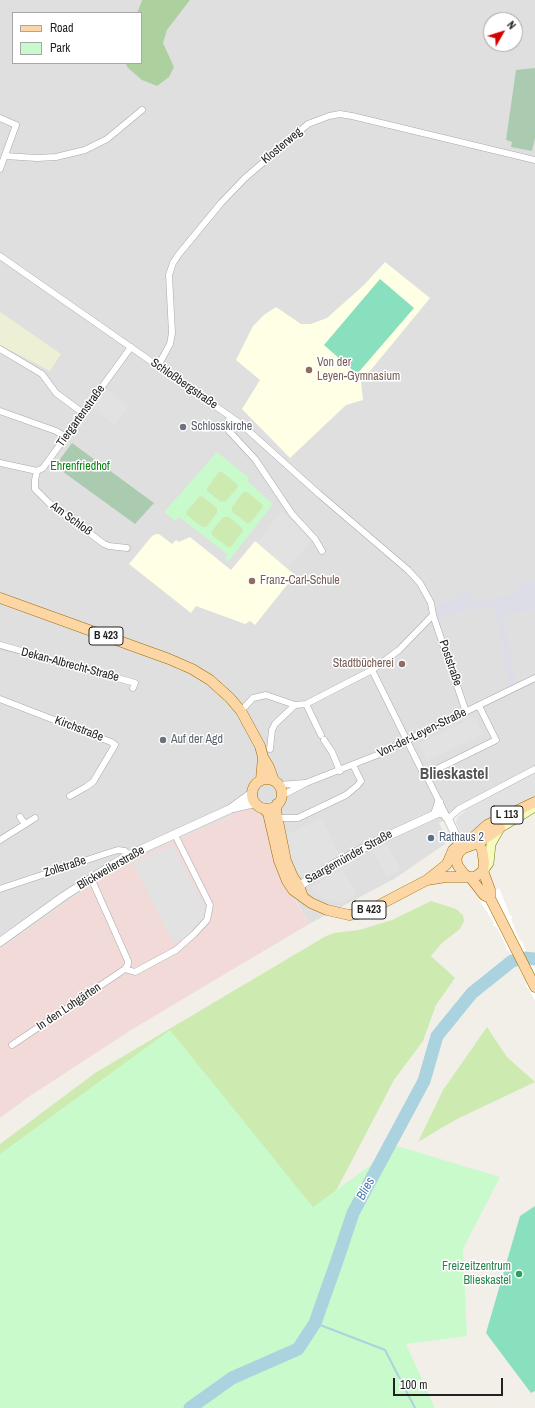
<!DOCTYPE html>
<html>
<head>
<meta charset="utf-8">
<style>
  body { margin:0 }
  #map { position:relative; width:535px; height:1408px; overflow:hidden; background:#f2efe9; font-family:"Archivo Narrow",sans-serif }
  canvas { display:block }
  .legend { position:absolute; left:12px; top:12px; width:130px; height:52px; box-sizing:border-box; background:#fff; border:1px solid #a7a7a7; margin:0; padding:5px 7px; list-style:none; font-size:12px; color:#222 }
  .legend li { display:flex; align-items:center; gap:8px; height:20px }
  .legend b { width:20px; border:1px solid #a7a7a7 }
  .north { position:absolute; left:483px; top:12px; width:40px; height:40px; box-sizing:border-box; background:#fff; border:1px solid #a7a7a7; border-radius:50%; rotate:51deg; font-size:11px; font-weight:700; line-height:16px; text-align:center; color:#222 }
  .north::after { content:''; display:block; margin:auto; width:14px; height:18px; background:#d40000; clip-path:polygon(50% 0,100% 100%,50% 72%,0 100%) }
  .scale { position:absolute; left:393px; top:1378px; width:110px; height:18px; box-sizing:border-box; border:2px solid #222; border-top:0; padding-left:5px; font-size:12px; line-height:14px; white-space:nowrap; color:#222; -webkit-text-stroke:3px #fff; paint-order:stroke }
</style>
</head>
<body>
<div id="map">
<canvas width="535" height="1408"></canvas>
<ul class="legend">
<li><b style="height:5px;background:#fcd6a4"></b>Road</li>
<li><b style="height:11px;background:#c8facc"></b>Park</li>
</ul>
<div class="north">N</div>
<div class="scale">100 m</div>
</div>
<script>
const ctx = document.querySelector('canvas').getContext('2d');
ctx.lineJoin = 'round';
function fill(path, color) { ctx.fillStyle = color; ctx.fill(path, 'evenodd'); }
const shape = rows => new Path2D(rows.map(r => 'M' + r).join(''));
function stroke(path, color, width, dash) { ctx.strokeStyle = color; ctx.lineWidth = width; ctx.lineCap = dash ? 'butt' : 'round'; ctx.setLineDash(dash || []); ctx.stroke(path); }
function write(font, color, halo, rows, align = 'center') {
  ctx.font = font + ' "Archivo Narrow",sans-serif'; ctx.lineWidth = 3; ctx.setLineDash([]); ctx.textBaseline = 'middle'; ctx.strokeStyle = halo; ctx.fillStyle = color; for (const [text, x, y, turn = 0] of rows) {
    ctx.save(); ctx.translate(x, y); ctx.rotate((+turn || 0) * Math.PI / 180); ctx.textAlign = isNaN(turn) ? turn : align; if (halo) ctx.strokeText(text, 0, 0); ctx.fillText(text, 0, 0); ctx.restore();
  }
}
fill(shape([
  [0,0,142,0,137,13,13,13,13,63,125,63,128,68,174,67,162,43,167,30,190,0,535,0,535,774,439,823,448,842,394,879,309,924,246,809,181,838,120,868,79,893,0,949],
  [491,20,515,20,515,44,491,44]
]), '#e0dfdf');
fill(shape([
  [246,809,254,809,261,813,263,818,277,868,309,924,131,1030,27,1098,0,1118,0,949,79,893,120,868,181,838]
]), '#f2dad9');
fill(shape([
  [385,262,430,298,361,382,363,400,346,405,290,458,242,409,260,380,236,360,253,326,264,315,276,307,301,324,311,324,327,318,364,285],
  [156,534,159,534,172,544,176,540,179,542,190,537,231,570,255,541,295,575,255,625,250,621,245,624,196,606,191,613,129,564,152,536]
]), '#ffffe5');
fill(shape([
  [0,312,61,354,50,371,0,345]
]), '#eef0d5');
fill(shape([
  [219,472,222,472,237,484,238,487,226,501,221,502,207,491,207,488],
  [243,492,247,492,262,504,263,507,250,523,247,523,232,512,232,507],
  [202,496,217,508,217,513,206,527,202,527,187,515,186,512,199,497],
  [228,516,243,528,243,531,231,547,228,547,212,535,212,531,223,517],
  [431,901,456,909,463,915,464,921,460,929,442,943,431,956,455,978,436,1005,423,1041,394,1080,314,1233,0,1408,0,1144,95,1073,326,936,334,933,359,930,392,920],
  [487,1027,507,1057,535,1082,455,1120,418,1142,443,1090]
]), '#cdebb0');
fill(shape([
  [142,0,190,0,167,30,163,43,174,67,169,77,157,86,142,80,128,68,125,63,141,63,141,13,137,13]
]), '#add19e');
fill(shape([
  [535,68,535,138,532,151,511,147,512,142,506,140,516,70],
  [72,443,154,503,135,524,55,466]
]), '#aacbaf');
fill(shape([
  [217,452,249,478,247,481,273,504,228,562,225,559,228,555,179,517,175,521,164,512],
  [219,472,222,472,237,484,238,487,226,501,221,502,207,491,207,488],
  [243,492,247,492,262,504,263,507,250,523,247,523,232,512,232,507],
  [202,496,217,508,217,513,206,527,202,527,187,515,186,512,199,497],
  [229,517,242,528,243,531,231,547,228,547,212,535,212,531,223,517],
  [170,1030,313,1207,397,1146,500,1177,463,1249,467,1336,406,1344,435,1408,0,1408,0,1154]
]), '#c8facc');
fill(shape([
  [380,279,414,308,357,374,324,345],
  [535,1206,535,1391,531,1393,486,1333,520,1216]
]), '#88e0be');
fill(shape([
  [106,390,129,406,115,425,93,408],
  [282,510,311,541,287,568,257,542],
  [474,717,483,734,427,761,419,744],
  [535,774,535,797,471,832,465,834,460,831,456,823,457,818,468,808],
  [322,818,340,857,299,877,291,862,286,835],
  [387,844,401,870,387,878,373,851],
  [173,845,197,892,205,903,204,917,196,928,185,938,173,943,133,864],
  [342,869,357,894,346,901,338,902,325,899,317,894,311,887]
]), '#e2e2e2');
fill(shape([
  [517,581,535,582,535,610,504,615,516,682,509,686,494,606,464,610,438,619,436,608,463,593,472,586,475,602,519,593]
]), '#dddde8');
fill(shape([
  [499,888,510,915,513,917,511,919,520,941,523,942,523,944,535,968,535,1001,528,988,526,987,527,983,509,951,506,950,507,948,496,926,493,926,494,923,479,899]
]), '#fff');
stroke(shape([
  [315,1323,385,1350,415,1408]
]), '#aad3df', 2);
stroke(shape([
  [190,1408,232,1378,298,1349,315,1323,338,1258,353,1213,424,1081,437,1036,472,993,512,961,525,958,535,959]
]), '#aad3df', 13);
const minor = shape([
  [0,118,16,125,0,169],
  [5,156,37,158,56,157,85,150,107,139,142,110],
  [0,256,241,424,319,494,408,570,420,583,431,603,433,615,466,712],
  [0,349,42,374,56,393,83,413],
  [158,366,170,344,172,333,169,275,173,263,179,254,221,203,245,178,308,124,329,116,340,114,352,116,535,160],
  [0,411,56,431,66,437],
  [230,417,228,422,229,431,255,459,292,514,315,539,322,551],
  [0,463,37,471,43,468,131,347],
  [37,471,35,480,35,489,49,503,104,544,109,546,127,548],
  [0,645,135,683,133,688],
  [372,670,422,771,426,775,448,819,459,809,535,769],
  [0,699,111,742,115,745,93,782,86,787,70,796],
  [306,704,321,735],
  [241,711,253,698,266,695,295,705,306,704,372,670,399,650,433,615],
  [324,740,332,752,340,771],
  [270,749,272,730,275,724,295,705],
  [433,771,496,740,479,706],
  [279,785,305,783],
  [281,796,306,783,377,755,535,678],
  [20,817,25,824],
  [277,818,298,818,346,795,357,786,361,781,353,765],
  [0,840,35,818],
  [0,889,108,853,118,850,125,851,129,855],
  [125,969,135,972,176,950,194,934,207,920,210,905,175,835],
  [12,1045,125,969,128,964,128,961,91,878]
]);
const tertiary = shape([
  [233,808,255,803],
  [435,814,439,802],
  [299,886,334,864,377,841,438,813,443,813,448,819,460,844,464,848],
  [0,942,64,896,109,867,129,855,230,809,252,793]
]);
const secondary = shape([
  [484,870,489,863,491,844,500,828,535,807]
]);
const primary = shape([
  [0,598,169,659,192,669,210,680,230,698,241,711,260,746,263,757,269,767,274,781],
  '252 794a15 15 0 1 1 30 0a15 15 0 1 1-30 0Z',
  [261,780,263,757],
  [277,804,276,811,286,861,293,877,299,886,303,897],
  [264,809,268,813,279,861,287,881,293,890,311,903,327,910,349,915,364,913,427,880,446,865,448,862,453,850,460,844,474,841,478,843,480,845,482,850,484,862,483,871,490,890,490,898,535,987],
  [468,842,487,825,535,802],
  [468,877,464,874,458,866,456,859,459,852,464,848,478,843,500,828],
  [470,877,484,895,490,898],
  [427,880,446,877,475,877,483,871]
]);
stroke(minor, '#a9a9a9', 7);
stroke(tertiary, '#a9a9a9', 9);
stroke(secondary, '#707d05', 10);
stroke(primary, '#a06b00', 11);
stroke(minor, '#fff', 6);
stroke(tertiary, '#fff', 8);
stroke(secondary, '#f7fabf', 9);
stroke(primary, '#fcd6a4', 10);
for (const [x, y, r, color] of [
  [309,370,4,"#8d6e63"],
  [183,427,4,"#6b7280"],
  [252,581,4,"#8d6e63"],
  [402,664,4,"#8d6e63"],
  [163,740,4,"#6b7280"],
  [431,838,4,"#5c6f8a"],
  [519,1274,4,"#2e9e5b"]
]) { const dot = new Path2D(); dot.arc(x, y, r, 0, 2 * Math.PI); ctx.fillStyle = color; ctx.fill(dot); stroke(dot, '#fff', 1.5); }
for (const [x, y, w] of [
  [106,636,34],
  [507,815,32],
  [369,910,34]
]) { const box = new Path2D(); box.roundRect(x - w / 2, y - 9, w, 18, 3); ctx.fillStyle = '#fff'; ctx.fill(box); stroke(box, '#222', 1); }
write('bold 11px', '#222', null, [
  ["B 423",106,636],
  ["L 113",507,815],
  ["B 423",369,910]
]);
write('12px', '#222', '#fff', [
  ["Klosterweg",282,146,-40],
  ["Schloßbergstraße",184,384,35],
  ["Tiergartenstraße",81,416,-54],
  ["Am Schloß",71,519,36],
  ["Poststraße",450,663,71],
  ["Dekan-Albrecht-Straße",70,665,15],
  ["Kirchstraße",79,729,21],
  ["Von-der-Leyen-Straße",422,733,-26],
  ["Saargemünder Straße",349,857,-29],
  ["Zollstraße",65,867,-18],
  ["Blickweilerstraße",111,868,-30],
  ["In den Lohgärten",69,1007,-34]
]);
write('12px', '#785e54', '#fff', [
  ["Von der",317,363],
  ["Leyen-Gymnasium",317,377],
  ["Franz-Carl-Schule",260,581],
  ["Stadtbücherei",394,664,"right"]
], 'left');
write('12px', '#5b616d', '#fff', [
  ["Schlosskirche",191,427],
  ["Auf der Agd",171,740]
], 'left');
write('12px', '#0c8416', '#fff', [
  ["Ehrenfriedhof",80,467]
]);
write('12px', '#4e5e75', '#fff', [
  ["Rathaus 2",439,838]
], 'left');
write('12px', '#27864d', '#fff', [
  ["Freizeitzentrum",511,1267],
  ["Blieskastel",511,1281]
], 'right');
write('italic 13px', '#4a7aab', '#fff', [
  ["Blies",366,1189,-62]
]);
write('bold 16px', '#555', '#fff', [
  ["Blieskastel",454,775]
]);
</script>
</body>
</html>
